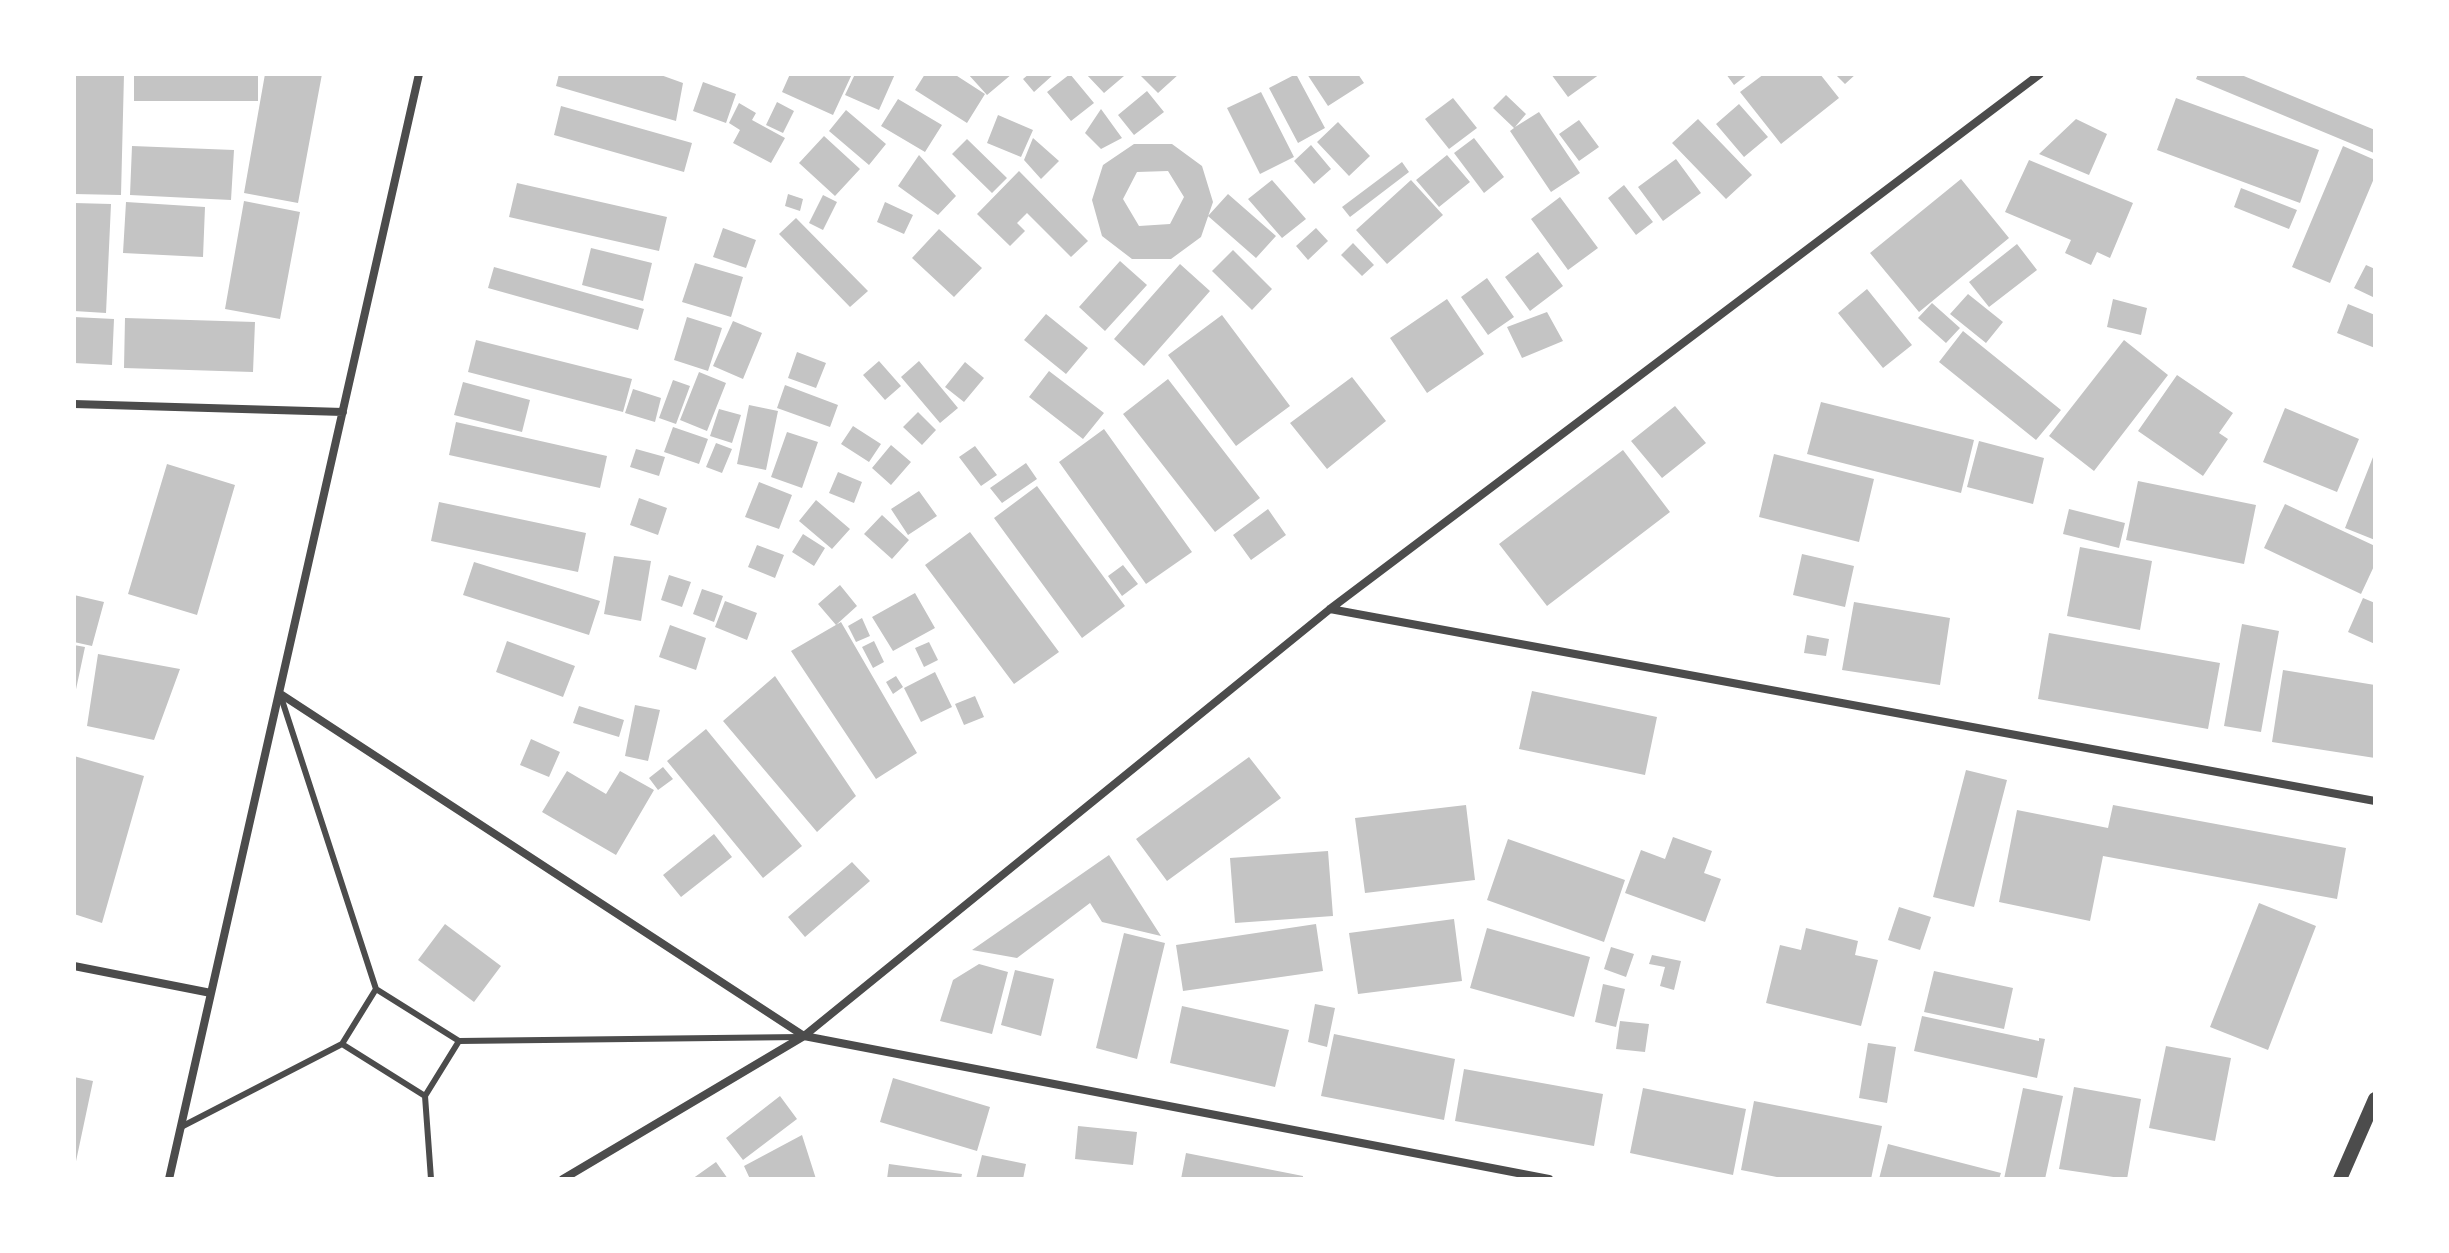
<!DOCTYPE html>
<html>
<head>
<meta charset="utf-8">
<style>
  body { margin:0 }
  #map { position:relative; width:2449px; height:1253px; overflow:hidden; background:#fff; font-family:Arial,sans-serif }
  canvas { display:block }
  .frame { position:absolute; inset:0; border:76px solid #fff; pointer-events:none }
</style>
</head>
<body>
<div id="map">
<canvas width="2449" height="1253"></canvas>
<div class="frame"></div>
</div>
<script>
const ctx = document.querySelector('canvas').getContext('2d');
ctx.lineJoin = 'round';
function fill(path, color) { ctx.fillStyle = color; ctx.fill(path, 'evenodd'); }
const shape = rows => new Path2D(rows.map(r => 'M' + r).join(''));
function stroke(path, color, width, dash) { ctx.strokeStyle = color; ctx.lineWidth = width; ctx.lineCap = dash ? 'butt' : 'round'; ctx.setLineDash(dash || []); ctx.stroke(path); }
fill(shape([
  [74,74,124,74,121,195,74,194],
  [134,74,258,74,258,101,134,101],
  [265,74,322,74,298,203,244,193],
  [559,74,658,74,683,83,676,121,556,86],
  [790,74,852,74,833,115,782,92],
  [855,74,895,74,879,110,845,95],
  [925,74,954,74,985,94,967,123,915,90],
  [968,74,1012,74,987,95],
  [1029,74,1054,74,1034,92,1023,79],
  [1070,74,1094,103,1071,121,1047,92],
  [1086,74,1122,74,1124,76,1104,93],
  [1139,74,1179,74,1158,93],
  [1296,74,1325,128,1298,143,1269,88],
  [1307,74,1358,74,1364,83,1328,106],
  [1551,74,1600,74,1568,97],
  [1726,74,1748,74,1734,85],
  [1764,74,1820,74,1839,98,1781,144,1740,92],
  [1835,74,1856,74,1845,84],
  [2198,74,2239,74,2375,130,2374,153,2196,79],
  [703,82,736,94,726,123,693,111],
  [1147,91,1164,112,1134,135,1118,115],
  [1261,92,1294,157,1260,174,1227,108],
  [1506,95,1526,114,1515,127,1539,112,1580,173,1551,192,1510,131,1514,128,1493,108],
  [1453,98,1477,128,1449,149,1425,119],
  [2176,98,2319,150,2300,203,2157,150],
  [898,99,942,125,925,152,881,126],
  [777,102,794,111,783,133,766,125],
  [739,103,756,113,752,120,785,138,771,163,733,143,740,130,729,123],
  [1739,104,1768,137,1744,157,1716,124],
  [561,106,692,143,684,172,554,135],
  [1101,109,1122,138,1101,149,1085,133],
  [846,110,886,144,869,165,829,131],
  [998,115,1033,130,1021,157,987,143],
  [1698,119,1752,175,1726,199,1672,143],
  [2076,119,2107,134,2089,175,2039,154],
  [1579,120,1599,147,1579,161,1559,134],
  [1338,122,1370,156,1349,176,1317,142],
  [824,136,860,169,835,196,799,163],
  [1033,138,1059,161,1041,179,1024,160],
  [1474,138,1504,177,1484,193,1454,153],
  [967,139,1007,178,992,193,952,154],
  [1134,144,1172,144,1202,166,1213,202,1201,237,1171,259,1132,259,1102,236,1092,200,1103,165],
  [1168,171,1184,197,1170,224,1139,226,1123,199,1137,172],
  [1311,145,1331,169,1314,184,1294,161],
  [132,146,234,150,231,200,130,195],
  [2343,146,2375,160,2375,176,2330,283,2292,267],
  [919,155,956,196,938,215,898,186],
  [1447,155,1470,182,1439,207,1416,180],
  [1676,159,1701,193,1663,221,1638,187],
  [2029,160,2133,203,2110,258,2097,252,2091,265,2065,253,2071,240,2005,212],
  [1402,162,1409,172,1350,217,1342,207],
  [1019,171,1088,241,1071,257,1027,213,1017,223,1025,231,1010,246,977,214],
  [1961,179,2009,238,1919,312,1870,253],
  [1272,180,1306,219,1282,238,1248,199],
  [1411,180,1443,215,1387,264,1356,230],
  [517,183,667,217,659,251,509,217],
  [1624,185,1653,222,1636,235,1608,198],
  [2241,188,2297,210,2289,229,2234,207],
  [788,194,803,199,800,211,785,206],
  [1228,194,1276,236,1256,258,1208,216],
  [823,195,837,202,823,230,809,223],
  [1560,197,1598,248,1568,270,1531,219],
  [244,201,300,212,280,319,225,309],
  [126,202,205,207,203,257,123,253],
  [885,202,913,215,904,234,877,222],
  [74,203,111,204,106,313,74,311],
  [796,218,868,291,850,307,779,234],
  [723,228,756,240,746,268,713,257],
  [1316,228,1328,241,1308,260,1296,246],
  [939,229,982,268,954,297,912,258],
  [1353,243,1374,265,1362,276,1341,255],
  [2017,244,2037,270,1989,307,1969,282],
  [591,248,652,263,643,301,582,285],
  [1233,250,1272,289,1252,310,1212,271],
  [1538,252,1563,286,1530,311,1505,277],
  [1120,261,1147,285,1105,331,1079,307],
  [695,263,743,277,731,317,682,302],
  [1180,264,1210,291,1144,366,1114,339],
  [2366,265,2375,269,2375,298,2354,288],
  [494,267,644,309,638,330,488,288],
  [1487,278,1514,317,1488,335,1461,297],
  [1867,289,1912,345,1883,368,1838,313],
  [1968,294,2003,322,1986,343,1950,314],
  [1447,299,1484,354,1427,393,1390,338],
  [2113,299,2147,308,2141,335,2107,327],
  [1932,303,1960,328,1946,343,1918,318],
  [2348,304,2375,315,2375,348,2337,333],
  [1547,312,1563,341,1522,358,1507,327],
  [1046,314,1088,348,1066,374,1024,340],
  [1222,315,1290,406,1236,446,1168,355],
  [74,317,114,319,112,365,74,363],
  [687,317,722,328,708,371,674,360],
  [125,318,255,322,253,372,124,368],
  [733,321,762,333,743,379,713,366],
  [1963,331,2061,410,2036,440,1939,362],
  [476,340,632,379,623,412,468,372],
  [2124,340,2168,375,2094,471,2049,436],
  [797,352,826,363,816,388,788,378],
  [879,361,901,386,885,400,863,375],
  [919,361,958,408,940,423,901,377],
  [965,362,984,378,964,402,945,387],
  [1049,371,1104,413,1083,439,1029,397],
  [699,372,726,383,707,431,680,420],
  [2177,375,2233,413,2219,433,2228,439,2203,476,2138,431],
  [1352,377,1386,421,1327,469,1290,423],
  [1168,379,1260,498,1215,532,1123,414],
  [673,380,690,386,676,424,659,418],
  [463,382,530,400,522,432,454,415],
  [785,385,838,405,830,427,777,408],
  [633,389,661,398,655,422,625,413],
  [1821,402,1974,440,1961,493,1807,454],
  [749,405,778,411,766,470,737,464],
  [1675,406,1706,443,1662,478,1631,441],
  [2285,408,2359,439,2337,492,2263,462],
  [719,409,741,415,732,443,710,436],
  [918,412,936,430,922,445,903,427],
  [456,422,607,456,600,488,449,455],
  [853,426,881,444,869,462,841,444],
  [673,427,708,439,699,464,664,452],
  [1104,429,1192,552,1146,584,1059,462],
  [787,432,818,442,802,488,771,477],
  [1979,441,2044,458,2033,504,1967,487],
  [716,443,732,449,722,473,706,467],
  [891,445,911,462,891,485,872,468],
  [975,446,997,475,981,486,959,457],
  [636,449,665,457,659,476,630,467],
  [1623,450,1670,512,1547,606,1499,544],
  [2375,452,2375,540,2345,528],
  [1774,454,1874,479,1859,542,1759,517],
  [1026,463,1037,479,1002,503,990,488],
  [167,464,235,485,197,615,128,594],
  [838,472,862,482,854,503,829,493],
  [2138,481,2256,505,2244,564,2126,540],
  [759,482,792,495,779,529,745,517],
  [1037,486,1125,606,1082,638,994,518],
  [919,491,937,516,908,535,891,509],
  [639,498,667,508,658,535,630,525],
  [816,500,850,529,832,549,799,521],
  [439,502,586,533,578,572,431,541],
  [2285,504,2375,546,2375,564,2361,594,2264,548],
  [1268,509,1286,535,1251,560,1233,535],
  [2069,509,2125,523,2119,548,2063,534],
  [882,515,909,540,892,559,864,534],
  [970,532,1059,652,1014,684,925,565],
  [803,534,825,548,814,566,792,552],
  [757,545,784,555,775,578,748,567],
  [2080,547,2152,561,2140,630,2067,616],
  [1802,554,1854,566,1845,607,1793,595],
  [614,556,651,561,641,621,604,614],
  [474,562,600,601,589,635,463,595],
  [1123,565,1138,584,1122,596,1108,576],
  [669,575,691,582,682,607,661,600],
  [840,585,857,606,836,625,818,604],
  [702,589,723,596,714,622,693,614],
  [915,593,935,628,893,651,872,617],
  [74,595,104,602,92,646,74,642],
  [2363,598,2375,603,2375,644,2348,632],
  [725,601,757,613,747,640,715,627],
  [1854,602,1950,618,1940,685,1842,670],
  [862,618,870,636,856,642,848,626],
  [841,622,917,753,876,779,791,651],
  [2242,624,2279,631,2261,732,2224,726],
  [670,625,706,638,696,670,659,657],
  [2049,633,2220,663,2208,729,2038,699],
  [1807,635,1829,639,1826,656,1804,653],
  [507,641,575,666,563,697,496,672],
  [874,641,884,662,873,668,862,647],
  [929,642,938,660,924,667,915,648],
  [74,645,85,647,75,694,74,694],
  [98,654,180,669,154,740,87,726],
  [2283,670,2375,685,2375,758,2272,742],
  [935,672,952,707,921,722,904,688],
  [775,676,856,796,817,832,723,721],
  [896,676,903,687,893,694,886,682],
  [1532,691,1657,717,1645,775,1519,749],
  [975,696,984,717,964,725,955,704],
  [635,705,660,710,648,761,625,756],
  [579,706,624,720,619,737,573,723],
  [706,729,802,846,763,878,667,761],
  [531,739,560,752,549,777,520,765],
  [74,756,144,776,102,923,74,914],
  [1249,757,1281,798,1167,881,1136,839],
  [663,767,673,779,658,790,649,778],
  [1966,770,2007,780,1974,907,1933,897],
  [567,771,606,794,620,771,654,790,616,855,542,812],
  [1466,805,1475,880,1365,893,1355,818],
  [2113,805,2346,848,2337,899,2103,856,2090,921,1999,902,2017,810,2108,828],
  [714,834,732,857,681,897,663,875],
  [1673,837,1712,851,1704,873,1721,879,1705,922,1625,893,1641,850,1665,859],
  [1508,839,1625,880,1604,942,1487,900],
  [1328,851,1333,916,1235,923,1230,858],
  [1109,855,1161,936,1102,922,1090,903,1017,958,972,950],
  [852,862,870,881,805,937,788,917],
  [2259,903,2316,926,2268,1050,2210,1027],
  [1899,907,1931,917,1920,950,1888,940],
  [1454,919,1462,981,1358,994,1349,933],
  [445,924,501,966,474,1002,418,960],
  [1316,924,1323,971,1183,991,1176,945],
  [1487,928,1590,957,1574,1017,1470,988],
  [1806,928,1858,941,1855,955,1878,960,1861,1026,1766,1003,1780,945,1801,950],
  [1124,933,1165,943,1137,1059,1096,1048],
  [1611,947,1634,954,1626,977,1604,969],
  [1652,955,1681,961,1674,990,1660,986,1665,967,1649,964],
  [979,964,1008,972,992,1034,940,1021,953,980],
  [1015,970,1054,979,1041,1036,1001,1025],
  [1934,971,2013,988,2004,1029,1924,1012],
  [1603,984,1625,989,1616,1027,1595,1022],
  [1315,1004,1335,1008,1327,1047,1308,1042],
  [1182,1006,1289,1030,1275,1087,1170,1063],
  [1922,1016,2039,1041,2039,1038,2045,1039,2037,1078,1914,1051],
  [1620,1021,1649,1024,1645,1052,1616,1049],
  [1334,1034,1455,1059,1444,1120,1321,1096],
  [1868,1043,1896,1047,1887,1103,1859,1098],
  [2166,1046,2231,1058,2215,1141,2149,1128],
  [1464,1069,1603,1094,1594,1146,1455,1121],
  [74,1077,93,1081,75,1166,74,1165],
  [893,1078,990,1107,977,1151,880,1122],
  [2074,1087,2141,1099,2127,1179,2059,1169],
  [1643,1088,1746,1109,1733,1175,1630,1153],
  [2023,1088,2063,1096,2045,1179,2004,1179],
  [780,1096,797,1119,743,1160,726,1138],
  [1754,1101,1882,1126,1871,1179,1787,1179,1741,1170],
  [1078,1126,1137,1132,1133,1165,1075,1159],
  [802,1135,816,1179,750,1179,744,1166],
  [1888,1144,2001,1173,1999,1179,1879,1179],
  [1186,1153,1303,1176,1303,1179,1181,1179],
  [982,1155,1026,1164,1023,1179,976,1179],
  [716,1162,728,1179,692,1179],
  [889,1164,962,1174,961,1179,887,1179]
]), '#c4c4c4');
stroke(shape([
  [376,989,459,1041],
  [342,1044,425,1096],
  [181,1127,342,1044,376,989,280,694],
  [431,1179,425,1096,459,1041,800,1037]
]), '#4c4c4c', 6);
stroke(shape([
  [74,404,343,412],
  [1330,609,2375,801],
  [279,693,804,1036,1549,1179],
  [74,966,211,993],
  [169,1179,419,74],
  [563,1179,804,1036,1330,609,2040,74]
]), '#4c4c4c', 8);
stroke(shape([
  [2340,1179,2375,1099]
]), '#4c4c4c', 14);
</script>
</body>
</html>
